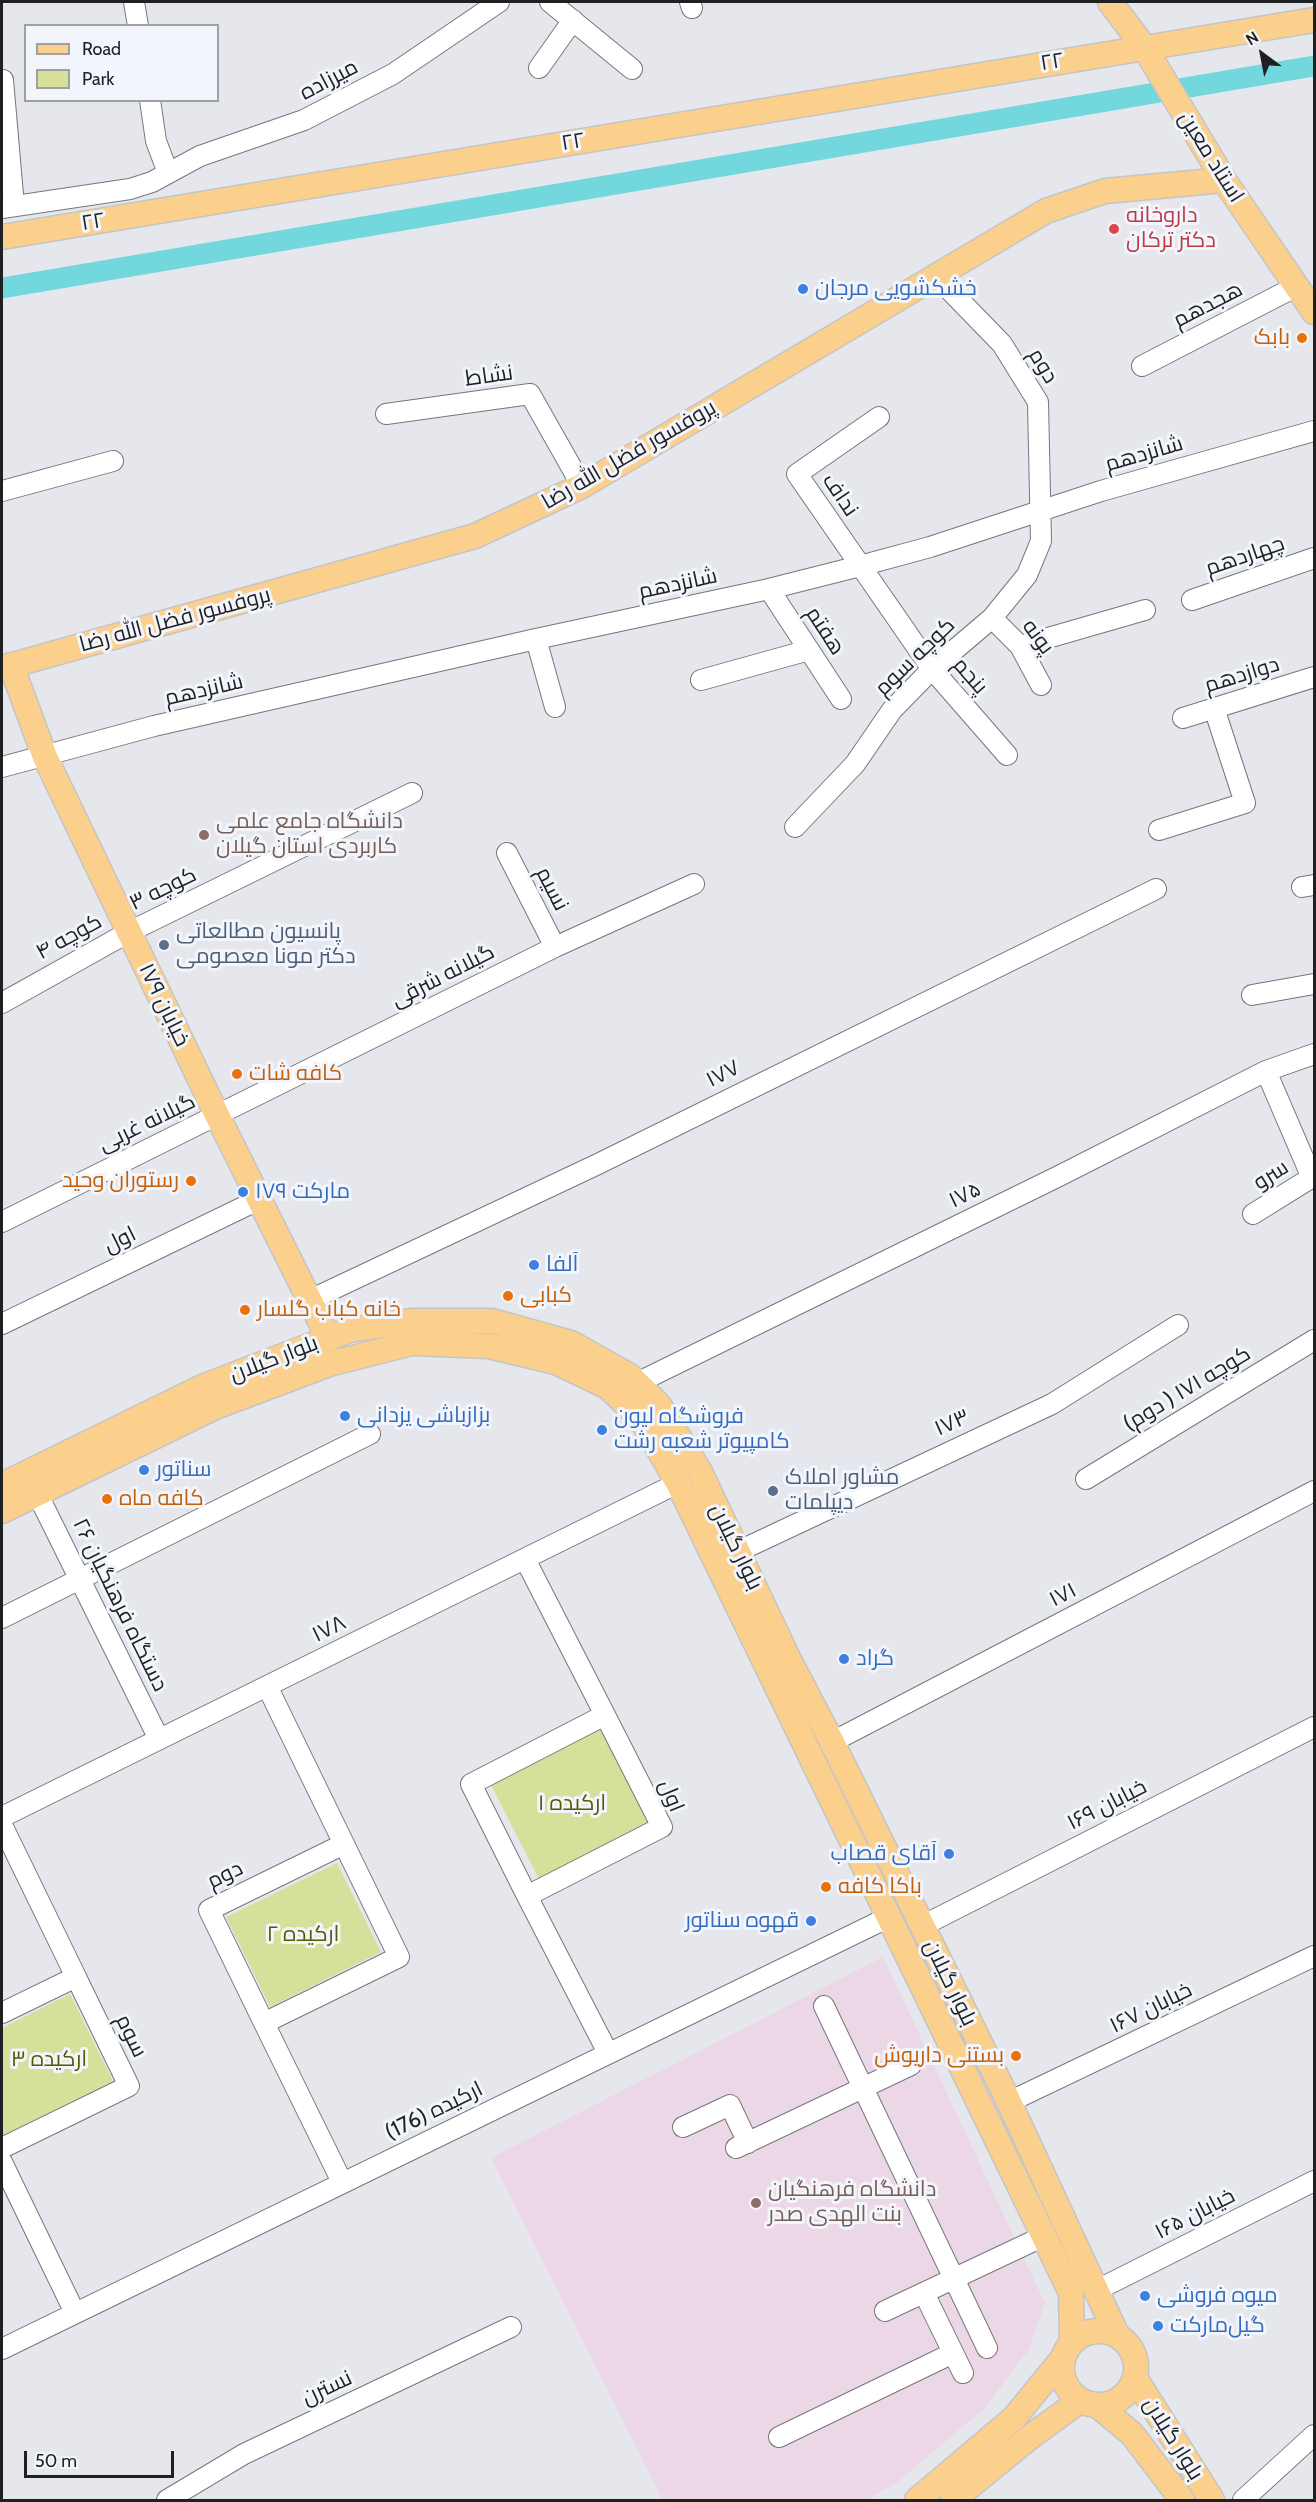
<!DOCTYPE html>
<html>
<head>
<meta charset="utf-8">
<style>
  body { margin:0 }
  #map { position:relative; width:1316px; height:2502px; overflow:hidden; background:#e5e7ed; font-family:Cabin,sans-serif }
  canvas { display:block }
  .frame { position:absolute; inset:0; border:3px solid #1f2022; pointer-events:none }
  .legend { position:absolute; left:24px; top:24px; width:195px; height:78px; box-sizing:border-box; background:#f2f5fb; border:2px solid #9ea0a4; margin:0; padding:8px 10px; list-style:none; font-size:18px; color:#1f2022 }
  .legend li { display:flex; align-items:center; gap:12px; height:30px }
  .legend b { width:30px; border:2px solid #9ea0a4 }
  .north { position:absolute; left:1232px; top:24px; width:60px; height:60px; -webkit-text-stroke:4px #f2f5fb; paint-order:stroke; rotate:328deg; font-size:16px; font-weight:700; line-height:24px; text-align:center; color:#1f2022 }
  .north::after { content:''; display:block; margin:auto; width:21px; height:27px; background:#1f2022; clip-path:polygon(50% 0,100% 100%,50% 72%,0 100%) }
  .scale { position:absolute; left:24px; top:2451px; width:150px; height:27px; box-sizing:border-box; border:3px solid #1f2022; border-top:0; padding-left:8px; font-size:18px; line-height:21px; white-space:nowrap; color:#1f2022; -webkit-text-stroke:4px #f2f5fb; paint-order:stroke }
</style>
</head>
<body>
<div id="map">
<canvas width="1316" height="2502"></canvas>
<div class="frame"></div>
<ul class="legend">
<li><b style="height:8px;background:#fbd08d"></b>Road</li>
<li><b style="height:16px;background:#d7e09a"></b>Park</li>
</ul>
<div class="north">N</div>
<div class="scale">50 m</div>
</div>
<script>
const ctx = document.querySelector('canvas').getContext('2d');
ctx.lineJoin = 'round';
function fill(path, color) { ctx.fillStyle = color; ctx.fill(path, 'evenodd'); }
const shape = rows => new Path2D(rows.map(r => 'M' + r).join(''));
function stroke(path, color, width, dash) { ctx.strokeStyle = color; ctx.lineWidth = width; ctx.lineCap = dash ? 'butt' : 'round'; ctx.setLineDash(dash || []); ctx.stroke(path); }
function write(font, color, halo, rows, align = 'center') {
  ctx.font = font + ' Cabin,Cairo,sans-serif'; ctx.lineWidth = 6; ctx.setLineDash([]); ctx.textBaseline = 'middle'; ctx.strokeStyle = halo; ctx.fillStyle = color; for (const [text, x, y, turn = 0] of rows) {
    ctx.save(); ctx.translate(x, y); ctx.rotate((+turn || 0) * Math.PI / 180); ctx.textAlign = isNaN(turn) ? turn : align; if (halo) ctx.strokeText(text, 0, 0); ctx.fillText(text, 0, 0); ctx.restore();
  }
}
fill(shape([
  [883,1957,1045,2303,1029,2349,985,2408,896,2483,866,2500,663,2500,491,2158]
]), '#ebd7e5');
fill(shape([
  [604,1728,652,1822,539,1879,491,1785],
  [337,1863,381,1952,270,2007,226,1917],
  [70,1994,114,2083,4,2136,2,2132,2,2028]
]), '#d7e09a');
stroke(shape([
  [2,288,1314,66]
]), '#73d8de', 21);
const minor = shape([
  [134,2,138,26],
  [550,2,632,69],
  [690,2,692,8],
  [539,68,573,20],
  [3,80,14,206],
  [150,100,156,141,168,173],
  [2,208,130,189,152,182,200,156,304,120,393,74,499,2],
  [1142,366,1295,287],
  [386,414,530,394,582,486],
  [879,417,797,474,932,669,1007,755],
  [2,491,113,461],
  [769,589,841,699],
  [1192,600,1314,558],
  [992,618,1020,646,1041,685],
  [536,639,555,707],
  [1020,646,1145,610],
  [701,680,809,650],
  [1183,718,1314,677],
  [2,767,154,726,536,639,769,589,860,566,930,547,1101,491,1314,431],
  [795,827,855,764,892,710,932,669,992,618,1027,575,1041,541,1038,402,1002,344,935,275],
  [1159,830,1245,803,1214,708],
  [507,853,555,947],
  [1302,887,1314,885],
  [1252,995,1314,984],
  [2,1003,129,932,412,793],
  [1266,1071,1312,1178],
  [1253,1214,1314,1176],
  [2,1222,555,947,694,884],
  [310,1300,598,1164,1156,889],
  [2,1324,260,1199],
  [637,1383,1059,1176,1266,1071,1314,1054],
  [1086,1479,1314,1340],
  [31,1481,159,1739],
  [739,1551,1052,1404,1178,1325],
  [525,1559,605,1715],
  [2,1618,370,1434],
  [267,1686,344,1844],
  [605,1715,662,1827,527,1896,471,1784,605,1715],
  [832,1742,1314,1491],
  [2,1817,678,1483],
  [2,1825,76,1977],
  [344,1844,399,1957,264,2023,209,1910,344,1844],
  [527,1896,608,2053],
  [922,1926,1314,1727],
  [824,2006,987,2348],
  [2,2013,76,1977,129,2086,2,2148],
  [264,2023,342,2182],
  [1009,2102,1314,1956],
  [683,2127,730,2105,748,2143],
  [736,2148,911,2065],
  [2,2162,75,2313],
  [1097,2290,1314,2181],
  [924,2293,963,2373],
  [885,2311,1044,2236],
  [2,2349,889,1917],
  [779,2437,953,2353],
  [167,2500,244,2454,511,2327],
  [1243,2500,1314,2435]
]);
const major = shape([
  [1110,2,1144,47,1217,168],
  [2,237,1314,20],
  [11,665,45,757,217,1115,329,1339],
  [2,668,475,536,582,486,1046,211,1105,191,1224,180,1314,312],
  [2,1485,202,1387,350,1330,411,1321,492,1321,571,1343,630,1376,659,1405,700,1472,788,1658,832,1742,1009,2102,1117,2335],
  [2,1511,215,1407,329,1364,412,1343,489,1346,556,1362,608,1387,641,1419,678,1483,1050,2249,1071,2293,1072,2343],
  '1062 2368a37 37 0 1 1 74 0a37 37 0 1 1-74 0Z',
  [1135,2378,1212,2500],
  [1097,2405,1132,2434,1182,2500],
  [917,2500,1014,2418,1063,2358],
  [953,2500,1030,2437,1081,2400]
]);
stroke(minor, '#74777c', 22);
stroke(major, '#c5c5c6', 27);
stroke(minor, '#fff', 20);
stroke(major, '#fbd08d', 24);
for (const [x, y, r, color] of [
  [1114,229,6,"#e0444e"],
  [803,289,6,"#3f7fe0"],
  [1302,338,6,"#e8710a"],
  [204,835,6,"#8d6e63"],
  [164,945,6,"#5c6f8a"],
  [237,1074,6,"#e8710a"],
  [191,1181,6,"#e8710a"],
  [243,1192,6,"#3f7fe0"],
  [534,1265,6,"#3f7fe0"],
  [508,1296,6,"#e8710a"],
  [245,1310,6,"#e8710a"],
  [345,1416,6,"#3f7fe0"],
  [602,1430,6,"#3f7fe0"],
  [144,1470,6,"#3f7fe0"],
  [773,1491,6,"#5c6f8a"],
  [107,1499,6,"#e8710a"],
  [844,1659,6,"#3f7fe0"],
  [949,1854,6,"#3f7fe0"],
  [826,1887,6,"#e8710a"],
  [811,1921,6,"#3f7fe0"],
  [1016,2056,6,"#e8710a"],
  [756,2203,6,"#8d6e63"],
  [1145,2296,6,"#3f7fe0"],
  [1158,2326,6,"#3f7fe0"]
]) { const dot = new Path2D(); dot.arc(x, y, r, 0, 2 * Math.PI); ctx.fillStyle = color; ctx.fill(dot); stroke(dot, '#f2f5fb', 2); }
write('22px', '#1f2022', '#f2f5fb', [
  ["۲۲",1052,62,-9],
  ["میرزاده",329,80,-28],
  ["۲۲",573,142,-9],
  ["استاد معین",1211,157,58],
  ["۲۲",93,222,-9],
  ["هجدهم",1208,305,-27],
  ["دوم",1043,366,59],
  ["نشاط",489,376,-8],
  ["شانزدهم",1144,454,-16],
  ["پروفسور فضل الله رضا",629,455,-30],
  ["نداف",840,495,56],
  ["چهاردهم",1245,556,-19],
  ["شانزدهم",678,584,-12],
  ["پروفسور فضل الله رضا",175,620,-15],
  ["هفتم",825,631,57],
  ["پونه",1038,637,54],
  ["کوچه سوم",915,657,-44],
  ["دوازدهم",1242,675,-17],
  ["پنجم",970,676,49],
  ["شانزدهم",204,690,-13],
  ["کوچه ۳",163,889,-26],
  ["نسیم",552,889,63],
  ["کوچه ۴",69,937,-29],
  ["گیلانه شرقی",443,976,-27],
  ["خیابان ۱۷۹",164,1005,64],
  ["۱۷۷",723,1074,-27],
  ["گیلانه غربی",147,1123,-26],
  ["سرو",1271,1175,-32],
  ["۱۷۵",965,1195,-26],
  ["اول",120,1240,-26],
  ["بلوار گیلان",274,1359,-21],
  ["کوچه ۱۷۱ ( دوم)",1187,1389,-31],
  ["۱۷۳",952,1423,-24],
  ["بلوار گیلان",736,1547,64],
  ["۱۷۱",1063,1595,-27],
  ["۲۶ دستگاه فرهنگیان",120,1605,64],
  ["۱۷۸",329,1629,-26],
  ["اول",671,1796,68],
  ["خیابان ۱۶۹",1107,1805,-27],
  ["دوم",225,1875,-26],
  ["بلوار گیلان",950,1983,64],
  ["خیابان ۱۶۷",1151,2008,-26],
  ["سوم",131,2036,64],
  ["ارکیده (176)",434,2111,-26],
  ["خیابان ۱۶۵",1195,2214,-27],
  ["نسترن",327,2388,-25],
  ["بلوار گیلان",1173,2439,58]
]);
write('22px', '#be3a42', '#f2f5fb', [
  ["داروخانه",1126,216],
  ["دکتر ترکان",1126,241]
], 'left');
write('22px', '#366cbe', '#f2f5fb', [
  ["خشکشویی مرجان",815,289],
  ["۱۷۹ مارکت",255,1192],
  ["آلفا",546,1265],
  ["بزازباشی یزدانی",357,1416],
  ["فروشگاه لیون",614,1417],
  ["کامپیوتر شعبه رشت",614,1442],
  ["سناتور",156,1470],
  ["گراد",856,1659],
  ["آقای قصاب",937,1854,"right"],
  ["قهوه سناتور",799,1921,"right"],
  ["میوه فروشی",1157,2296],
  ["گیل‌مارکت",1170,2326]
], 'left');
write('22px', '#c56008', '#f2f5fb', [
  ["بابک",1290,338,"right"],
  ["کافه شات",249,1074],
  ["رستوران وحید",179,1181,"right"],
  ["کبابی",520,1296],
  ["خانه کباب گلسار",257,1310],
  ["کافه ماه",119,1499],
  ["باکا کافه",838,1887],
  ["بستنی داریوش",1004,2056,"right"]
], 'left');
write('22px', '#785e54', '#f2f5fb', [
  ["دانشگاه جامع علمی",216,822],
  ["کاربردی استان گیلان",216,847],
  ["دانشگاه فرهنگیان",768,2190],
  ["بنت الهدی صدر",768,2215]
], 'left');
write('22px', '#4e5e75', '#f2f5fb', [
  ["پانسیون مطالعاتی",176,932],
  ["دکتر مونا معصومی",176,957],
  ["مشاور املاک",785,1478],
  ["دیپلمات",785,1503]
], 'left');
write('22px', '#555b03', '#f2f5fb', [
  ["ارکیده ۱",572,1804],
  ["ارکیده ۲",303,1935],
  ["ارکیده ۳",49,2060]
]);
</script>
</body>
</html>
